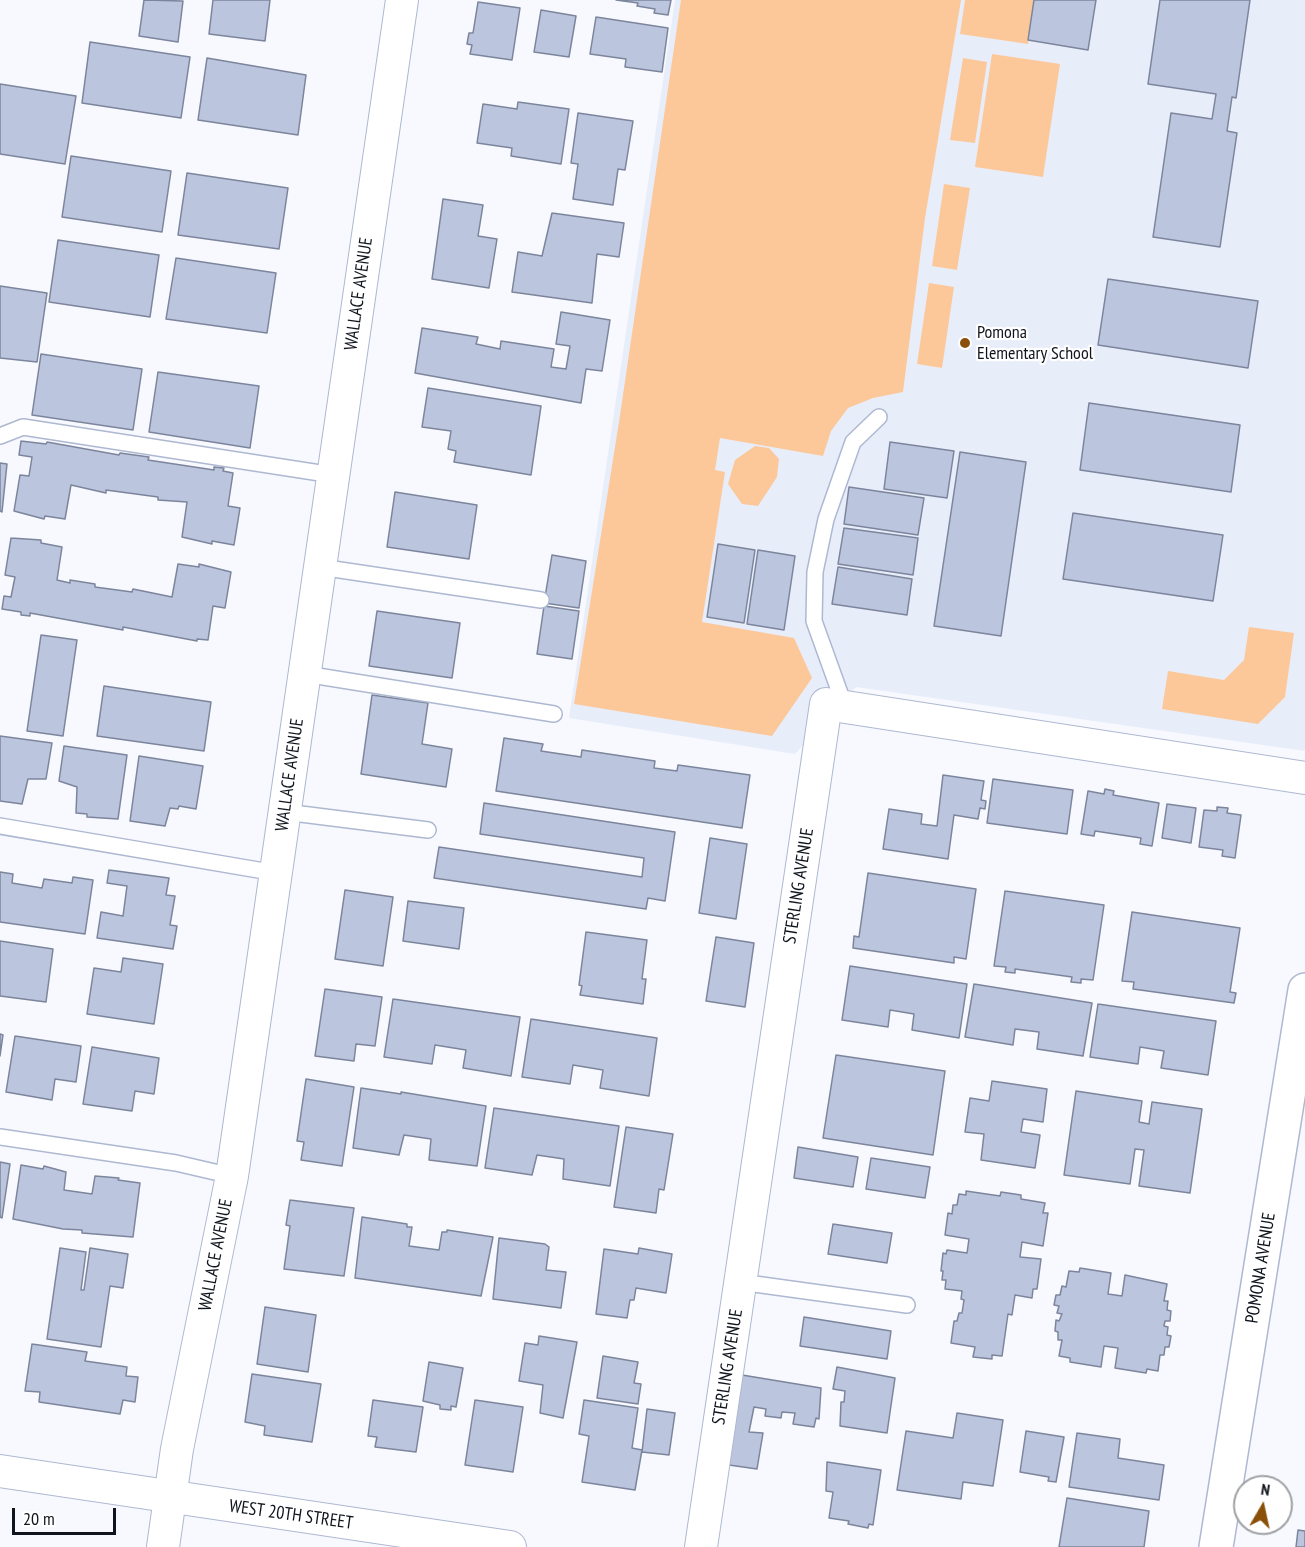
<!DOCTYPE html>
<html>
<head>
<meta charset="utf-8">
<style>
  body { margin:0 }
  #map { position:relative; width:1305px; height:1547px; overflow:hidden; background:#f7f9fe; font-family:"PT Sans Narrow",sans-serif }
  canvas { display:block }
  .north { position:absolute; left:1233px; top:1475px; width:60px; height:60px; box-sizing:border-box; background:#fff; border:2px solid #9fa1a4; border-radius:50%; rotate:9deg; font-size:16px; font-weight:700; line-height:24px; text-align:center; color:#10141c }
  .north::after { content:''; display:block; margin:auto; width:21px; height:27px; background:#8a5009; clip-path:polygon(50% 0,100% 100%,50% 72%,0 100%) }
  .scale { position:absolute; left:12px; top:1508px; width:104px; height:27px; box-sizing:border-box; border:3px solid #10141c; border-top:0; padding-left:8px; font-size:18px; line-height:21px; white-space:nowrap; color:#10141c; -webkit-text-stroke:4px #fff; paint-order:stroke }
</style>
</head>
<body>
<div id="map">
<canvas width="1305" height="1547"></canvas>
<div class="north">N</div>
<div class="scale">20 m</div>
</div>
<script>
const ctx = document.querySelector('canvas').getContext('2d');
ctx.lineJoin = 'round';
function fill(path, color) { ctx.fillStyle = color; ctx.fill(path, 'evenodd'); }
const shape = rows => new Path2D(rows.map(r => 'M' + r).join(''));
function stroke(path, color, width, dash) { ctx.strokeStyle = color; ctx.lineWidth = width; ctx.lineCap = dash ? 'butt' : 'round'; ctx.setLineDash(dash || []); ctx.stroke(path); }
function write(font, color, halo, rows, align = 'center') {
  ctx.font = font + ' "PT Sans Narrow",sans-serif'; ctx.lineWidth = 4.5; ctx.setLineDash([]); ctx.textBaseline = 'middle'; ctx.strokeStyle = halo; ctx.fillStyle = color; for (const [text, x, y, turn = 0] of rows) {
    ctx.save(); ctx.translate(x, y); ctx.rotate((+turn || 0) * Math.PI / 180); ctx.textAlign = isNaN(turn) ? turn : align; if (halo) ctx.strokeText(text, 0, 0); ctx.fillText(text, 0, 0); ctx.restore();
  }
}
fill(shape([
  [675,0,1305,0,1305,751,856,687,795,754,569,718]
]), '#e8edfa');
fill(shape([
  [681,0,961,0,925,218,903,392,873,398,848,408,831,431,823,456,720,438,715,470,725,472,702,622,794,638,812,678,772,736,574,704,619,422],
  [965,0,1035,0,1028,44,960,34],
  [992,54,1060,64,1043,177,975,167],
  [963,58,987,62,975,143,950,140],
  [944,184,970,188,957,270,932,266],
  [929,283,954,287,942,368,917,364],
  [755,446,769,448,779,459,777,477,758,506,742,504,728,484,735,460],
  [1249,627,1294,633,1285,697,1258,724,1162,709,1168,671,1224,680,1244,660]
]), '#fcc89a');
const building = shape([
  [144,0,183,1,178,42,139,36,144,0],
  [213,0,270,0,265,41,209,34,213,0],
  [616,0,671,0,668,15,654,13,655,9,637,6,638,3,616,0],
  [1034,0,1096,0,1088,50,1028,40,1034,0],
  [1160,0,1250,0,1236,98,1232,97,1227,131,1237,133,1220,247,1153,237,1171,113,1212,119,1216,94,1148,84,1160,0],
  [478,2,520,8,512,60,470,54,472,45,467,44,469,33,473,33,478,2],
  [541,10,576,16,569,57,534,52,541,10],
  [596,17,668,28,662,72,625,67,626,59,590,54,596,17],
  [90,42,190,57,181,118,82,103,90,42],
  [207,58,306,75,298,135,198,120,207,58],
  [0,84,76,96,65,164,0,154,0,84],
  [518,102,569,109,561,164,511,156,512,148,477,143,483,104,517,109,518,102],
  [578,113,633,121,625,170,618,169,613,205,573,199,578,164,571,163,578,113],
  [71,156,171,171,162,232,62,217,71,156],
  [187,173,288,188,279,249,178,235,187,173],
  [443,199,483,205,478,236,497,239,489,288,432,279,443,199],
  [552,213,624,223,619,257,597,254,592,303,512,292,518,252,542,256,552,213],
  [58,240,159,255,150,317,49,302,58,240],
  [176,258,276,273,267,333,166,319,176,258],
  [1108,279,1258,301,1248,368,1098,345,1108,279],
  [0,286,47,293,37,362,0,358,0,286],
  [561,312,610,320,602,371,586,369,581,403,415,373,422,328,478,337,476,344,500,349,501,341,554,349,551,367,566,369,570,346,556,344,561,312],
  [41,354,142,369,133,430,32,415,41,354],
  [158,372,259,386,250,448,149,432,158,372],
  [428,388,541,406,531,475,454,462,456,451,448,449,451,431,422,427,428,388],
  [1089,403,1240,425,1231,492,1080,470,1089,403],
  [21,441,46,444,47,442,119,455,120,453,149,457,148,460,214,470,214,467,224,468,223,471,233,473,228,506,240,508,234,545,212,541,212,544,182,537,187,502,158,500,158,497,106,490,106,493,71,485,65,519,45,516,44,519,14,511,20,475,29,476,32,457,19,455,21,441],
  [890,442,954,451,947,498,884,489,890,442],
  [960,452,1026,462,1001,636,934,626,960,452],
  [0,463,7,464,2,512,0,511,0,463],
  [849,487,924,498,918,535,844,524,849,487],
  [395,492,477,505,469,559,387,547,395,492],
  [1073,513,1223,535,1213,601,1063,579,1073,513],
  [844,528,918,538,913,575,838,564,844,528],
  [11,538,41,540,41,543,62,547,57,580,70,583,70,580,95,584,95,587,132,592,133,589,172,597,178,564,199,567,199,564,231,572,225,608,213,606,208,640,197,639,197,641,123,627,123,630,30,613,30,616,21,615,21,612,2,609,4,596,11,597,15,577,5,575,11,538],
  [718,544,755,550,744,623,707,617,718,544],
  [758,550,795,556,784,630,747,624,758,550],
  [552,555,586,561,579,608,544,603,552,555],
  [838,567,912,579,907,615,832,604,838,567],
  [544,606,579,611,572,659,537,654,544,606],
  [377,611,460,623,452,678,369,666,377,611],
  [41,635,77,640,63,736,27,731,41,635],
  [104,686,211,702,204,751,97,736,104,686],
  [372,695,428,703,422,744,452,749,446,787,361,774,372,695],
  [0,736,52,743,46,779,28,779,22,804,0,801,0,736],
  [504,738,543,744,541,751,581,757,582,750,655,761,654,768,677,771,678,765,750,775,742,828,496,791,504,738],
  [64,746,127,755,118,819,87,817,87,814,76,813,77,787,59,781,64,746],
  [139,756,203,766,196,809,179,806,178,809,170,808,165,826,130,821,139,756],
  [943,775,984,781,981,800,986,801,985,809,980,808,978,819,954,815,948,859,883,849,889,809,922,814,921,824,937,826,943,775],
  [993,779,1073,790,1067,834,987,823,993,779],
  [1105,789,1114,791,1113,795,1159,803,1152,846,1140,844,1141,838,1095,831,1094,836,1081,834,1088,791,1104,794,1105,789],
  [484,803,675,832,665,901,648,898,646,909,434,878,439,847,642,877,644,858,480,834,484,803],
  [1167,804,1196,808,1191,843,1162,838,1167,804],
  [1217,807,1228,808,1227,813,1241,815,1235,858,1222,856,1223,850,1199,847,1204,810,1217,811,1217,807],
  [710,838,747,844,736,919,699,913,710,838],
  [109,870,169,878,166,895,175,896,170,925,177,926,173,949,97,938,101,912,123,916,127,886,107,883,109,870],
  [0,872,13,874,12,883,42,888,44,879,72,883,73,877,93,880,85,934,0,922,0,872],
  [868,873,976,889,966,959,954,957,954,963,853,948,854,936,859,937,868,873],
  [345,890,393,897,383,966,335,959,345,890],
  [1005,891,1104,905,1093,980,1081,979,1081,983,1071,982,1072,977,1015,969,1015,973,1005,972,1006,967,994,966,1005,891],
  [408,901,464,908,459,949,403,941,408,901],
  [1132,912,1240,928,1230,992,1236,993,1234,1003,1133,989,1134,982,1122,981,1132,912],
  [586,932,647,940,642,979,646,979,643,1004,580,995,582,986,579,985,586,932],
  [716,937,754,943,745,1007,706,1001,716,937],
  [0,941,53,949,46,1002,0,996,0,941],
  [123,958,163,964,154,1024,87,1014,94,968,121,972,123,958],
  [850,966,967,984,959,1038,912,1030,914,1014,890,1010,888,1027,842,1020,850,966],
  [974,984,1092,1003,1083,1056,1037,1049,1039,1032,1015,1029,1013,1045,965,1037,974,984],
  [325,989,382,997,375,1046,356,1044,354,1061,315,1056,325,989],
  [393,999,520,1017,511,1076,463,1068,466,1050,435,1045,432,1064,384,1057,393,999],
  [1098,1004,1216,1021,1208,1075,1161,1068,1164,1051,1140,1047,1138,1064,1090,1057,1098,1004],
  [531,1019,657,1038,649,1096,600,1088,603,1070,573,1065,570,1084,522,1077,531,1019],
  [0,1034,3,1035,0,1056,0,1034],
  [15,1036,81,1046,76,1082,55,1079,52,1100,6,1092,15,1036],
  [92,1047,159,1058,154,1094,135,1091,132,1111,83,1104,92,1047],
  [836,1055,945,1071,933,1155,823,1138,836,1055],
  [306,1079,354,1087,342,1166,301,1160,304,1142,297,1141,306,1079],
  [992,1081,1047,1089,1043,1122,1023,1119,1021,1132,1040,1135,1035,1168,981,1160,984,1134,965,1132,970,1098,989,1101,992,1081],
  [361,1088,401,1094,401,1092,486,1106,477,1166,429,1160,431,1139,404,1135,399,1155,353,1148,361,1088],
  [1076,1091,1142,1101,1139,1122,1149,1124,1152,1102,1202,1109,1190,1193,1139,1186,1144,1150,1135,1149,1130,1184,1064,1175,1076,1091],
  [494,1108,619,1126,610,1186,563,1179,564,1159,537,1155,532,1175,485,1168,494,1108],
  [626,1127,673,1134,664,1190,659,1189,656,1213,614,1207,626,1127],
  [798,1147,858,1157,853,1187,794,1178,798,1147],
  [871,1158,930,1167,925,1198,866,1189,871,1158],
  [0,1162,10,1164,2,1218,0,1217,0,1162],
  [21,1165,43,1169,44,1166,66,1172,64,1190,92,1194,95,1176,119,1178,118,1180,140,1183,133,1237,82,1233,82,1230,63,1229,13,1219,21,1165],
  [966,1191,1000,1196,1001,1192,1021,1195,1021,1199,1045,1203,1043,1213,1048,1213,1043,1246,1022,1242,1020,1257,1041,1259,1037,1289,1033,1289,1032,1298,1015,1295,1012,1315,1008,1314,1002,1356,992,1355,992,1359,973,1357,975,1347,951,1343,954,1321,957,1321,959,1313,962,1313,964,1300,961,1299,962,1291,945,1289,946,1280,942,1280,943,1271,941,1271,943,1253,946,1254,947,1250,967,1253,969,1239,945,1235,948,1213,952,1214,953,1205,957,1205,959,1194,966,1195,966,1191],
  [290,1200,354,1208,344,1276,284,1269,290,1226,286,1225,290,1200],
  [362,1217,407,1224,407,1227,412,1227,409,1246,439,1250,442,1232,447,1232,447,1230,493,1237,481,1296,355,1278,362,1217],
  [833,1224,892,1233,887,1263,828,1254,833,1224],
  [499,1238,545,1244,549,1247,546,1270,566,1272,561,1308,493,1299,499,1238],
  [60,1248,86,1252,81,1290,84,1290,90,1248,128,1254,123,1288,110,1286,101,1347,47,1339,60,1248],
  [639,1248,672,1254,666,1293,636,1288,634,1300,630,1300,627,1318,596,1314,604,1249,638,1254,639,1248],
  [1080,1268,1111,1273,1108,1294,1122,1296,1125,1275,1167,1284,1164,1301,1168,1301,1167,1310,1171,1311,1170,1321,1165,1321,1164,1326,1168,1327,1167,1335,1171,1336,1169,1347,1165,1347,1164,1355,1160,1355,1158,1371,1147,1369,1146,1373,1115,1368,1118,1348,1104,1346,1101,1367,1070,1362,1070,1358,1059,1356,1062,1340,1058,1340,1058,1332,1055,1331,1056,1320,1059,1321,1062,1314,1057,1313,1059,1306,1054,1305,1056,1295,1060,1295,1062,1286,1066,1287,1069,1271,1079,1272,1080,1268],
  [265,1307,316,1315,308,1372,257,1364,265,1307],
  [804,1317,891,1331,887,1359,800,1346,804,1317],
  [539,1336,577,1342,563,1418,540,1413,543,1385,519,1381,525,1343,538,1345,539,1336],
  [32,1344,87,1352,85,1361,127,1367,126,1376,138,1377,135,1402,123,1400,120,1414,39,1402,40,1392,25,1391,32,1344],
  [603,1356,638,1362,634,1383,641,1384,638,1404,597,1398,603,1356],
  [429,1362,463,1368,456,1407,451,1406,451,1410,440,1409,440,1405,423,1401,429,1362],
  [837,1367,895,1378,887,1433,840,1426,841,1402,844,1402,845,1391,833,1389,837,1367],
  [252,1374,321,1384,312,1442,264,1435,265,1426,245,1422,252,1374],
  [736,1374,821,1388,819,1419,816,1418,814,1427,793,1424,795,1413,782,1412,781,1418,765,1416,766,1409,754,1407,749,1432,763,1433,757,1469,722,1464,736,1374],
  [373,1400,423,1407,416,1452,375,1447,377,1437,368,1436,373,1400],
  [475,1400,523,1407,513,1472,465,1465,475,1400],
  [584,1400,638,1408,632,1448,642,1450,635,1490,582,1482,589,1436,579,1434,584,1400],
  [647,1409,675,1413,669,1455,642,1452,647,1409],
  [957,1413,1003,1420,993,1486,963,1482,961,1499,897,1490,906,1431,953,1438,957,1413],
  [1026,1431,1064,1437,1056,1482,1048,1481,1049,1477,1020,1472,1026,1431],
  [1077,1433,1120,1439,1118,1458,1164,1465,1159,1500,1069,1487,1077,1433],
  [827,1462,881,1470,873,1525,869,1524,868,1528,848,1524,849,1521,829,1518,833,1492,826,1491,827,1462],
  [1067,1498,1149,1511,1144,1547,1059,1547,1067,1498],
  [1298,1530,1305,1531,1305,1547,1296,1547,1298,1530]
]);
fill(building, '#bbc5de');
stroke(building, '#7c859c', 1.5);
const service = shape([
  [0,436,23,427,333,475],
  [320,567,541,600],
  [305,674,554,714],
  [845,707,814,621,815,572,826,519,853,442,879,417],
  [285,812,428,830],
  [0,826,276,873],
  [0,1137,176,1163,232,1176],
  [740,1282,907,1305]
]);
const minor = shape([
  [0,1471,510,1547],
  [163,1547,177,1449,232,1176,402,0],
  [701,1547,826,704,1305,778]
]);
const tertiary = shape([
  [1216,1547,1305,990]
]);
stroke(service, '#aeb8d1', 18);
stroke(minor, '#aeb8d1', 34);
stroke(tertiary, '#aeb8d1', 36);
stroke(service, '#fff', 15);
stroke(minor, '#fff', 32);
stroke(tertiary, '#fff', 33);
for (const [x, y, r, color] of [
  [965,343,6,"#8a5009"]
]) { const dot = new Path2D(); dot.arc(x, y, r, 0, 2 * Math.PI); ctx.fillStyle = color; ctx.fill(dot); stroke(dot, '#fff', 2); }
write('18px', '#10141c', '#fff', [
  ["WALLACE AVENUE",359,294,-82],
  ["WALLACE AVENUE",290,775,-82],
  ["STERLING AVENUE",799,886,-81],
  ["WALLACE AVENUE",216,1255,-79],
  ["POMONA AVENUE",1261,1268,-81],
  ["STERLING AVENUE",728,1367,-81],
  ["WEST 20TH STREET",291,1515,8]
]);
write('18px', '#10141c', '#fff', [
  ["Pomona",977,333],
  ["Elementary School",977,354]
], 'left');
</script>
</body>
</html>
